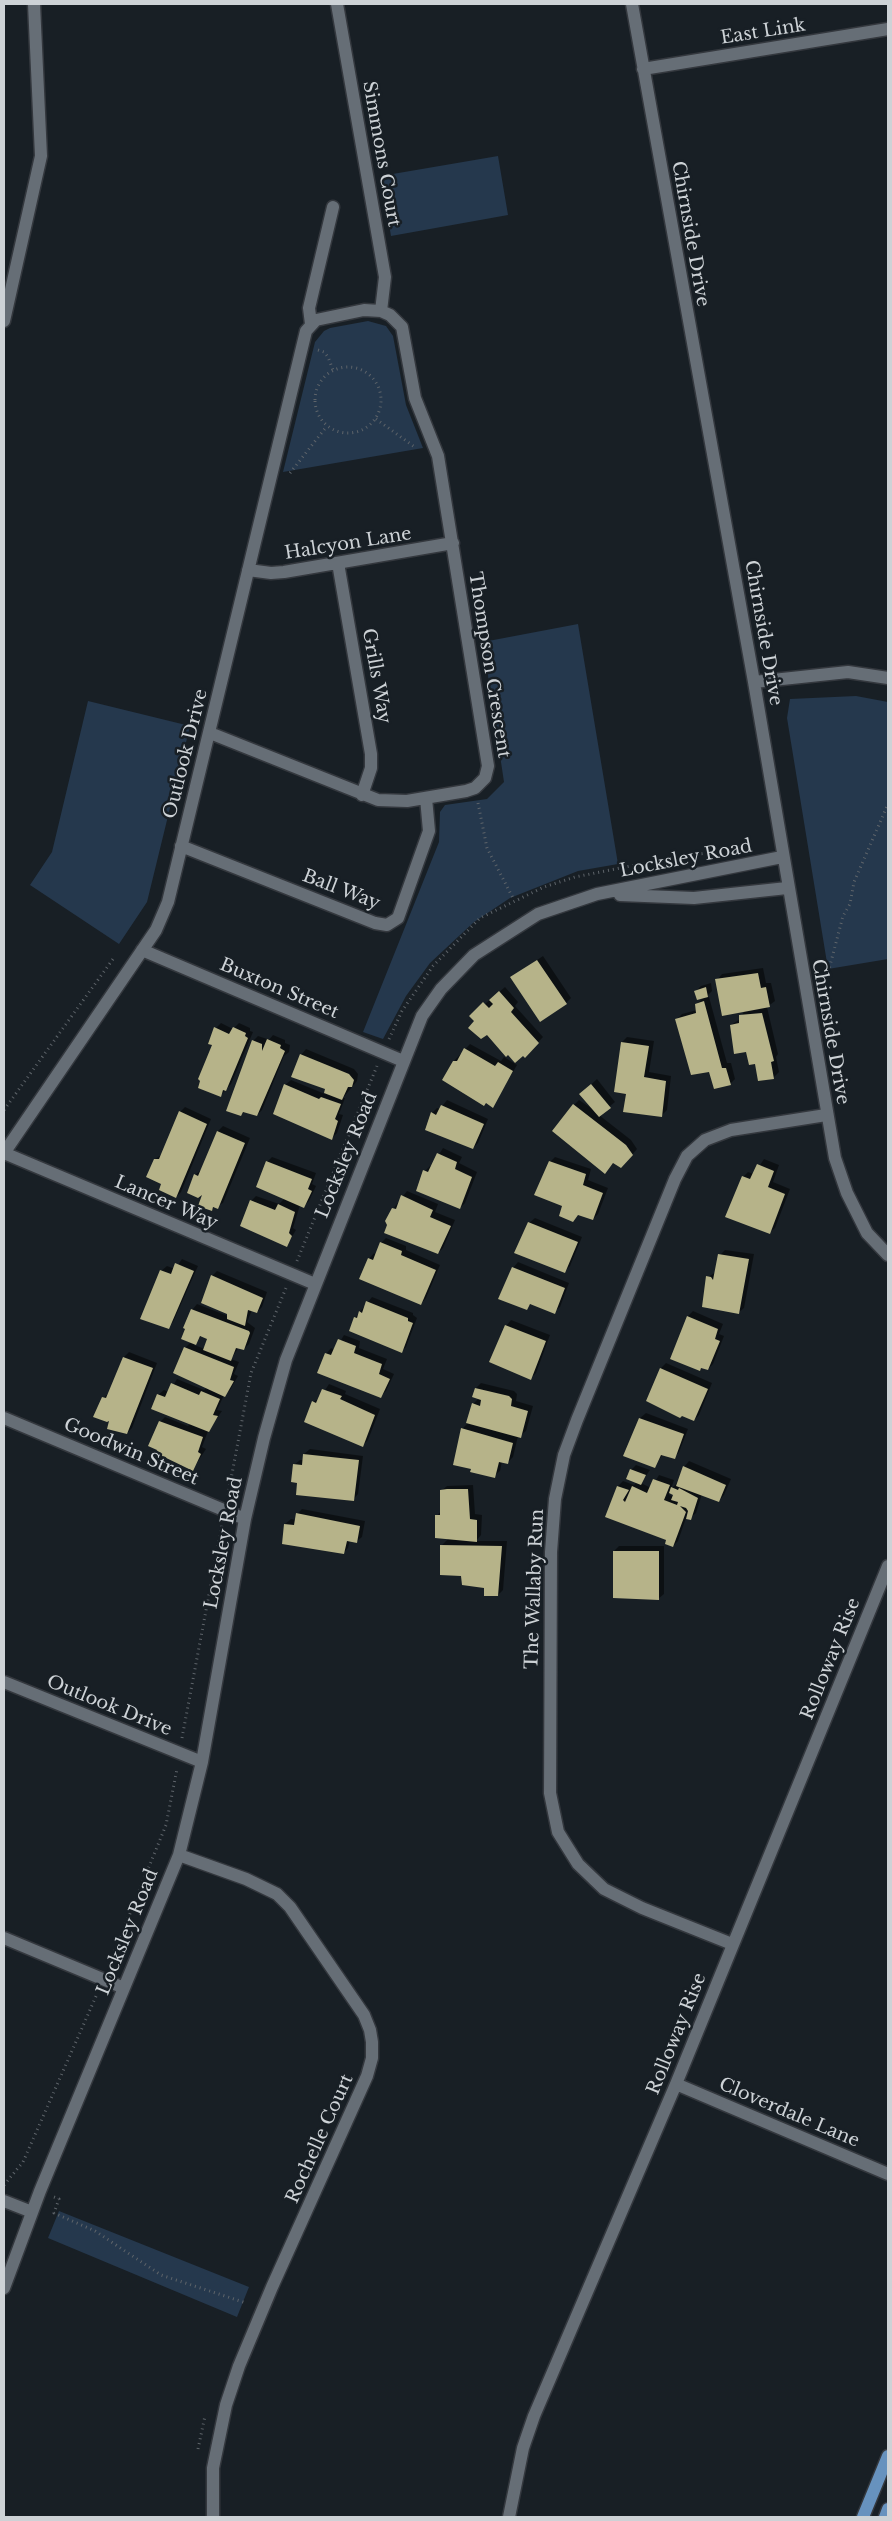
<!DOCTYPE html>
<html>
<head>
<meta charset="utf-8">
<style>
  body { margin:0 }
  #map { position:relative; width:892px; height:2521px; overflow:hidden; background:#181f25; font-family:"Libre Baskerville",serif }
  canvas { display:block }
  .frame { position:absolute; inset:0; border:5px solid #cdd2d6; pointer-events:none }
</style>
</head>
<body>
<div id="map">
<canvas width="892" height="2521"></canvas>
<div class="frame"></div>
</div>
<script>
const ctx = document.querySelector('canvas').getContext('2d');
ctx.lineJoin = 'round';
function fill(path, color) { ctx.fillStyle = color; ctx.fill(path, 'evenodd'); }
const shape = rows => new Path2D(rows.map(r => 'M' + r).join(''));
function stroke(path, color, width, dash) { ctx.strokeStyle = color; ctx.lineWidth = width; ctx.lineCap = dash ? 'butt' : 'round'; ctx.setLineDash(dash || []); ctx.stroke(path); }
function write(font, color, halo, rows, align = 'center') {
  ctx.font = font + ' "Libre Baskerville",serif'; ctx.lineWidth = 5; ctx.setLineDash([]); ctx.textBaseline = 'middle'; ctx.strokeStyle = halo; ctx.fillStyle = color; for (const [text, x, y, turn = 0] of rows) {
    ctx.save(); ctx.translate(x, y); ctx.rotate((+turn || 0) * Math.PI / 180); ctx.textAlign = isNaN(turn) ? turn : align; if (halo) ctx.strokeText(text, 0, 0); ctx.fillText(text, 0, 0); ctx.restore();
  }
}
fill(shape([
  [498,156,508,215,391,236,381,176],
  [368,321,386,326,393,336,406,405,423,448,283,472,315,342,324,331,330,328],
  [578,624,618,864,578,871,510,898,474,922,430,963,406,996,383,1039,363,1032,439,842,440,812,445,805,487,799,504,782,483,642],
  [856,696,888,702,888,959,828,969,787,718,790,699],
  [88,701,190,726,147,902,119,944,30,885,52,852],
  [59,2211,249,2287,237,2317,48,2238]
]), '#25384d');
fill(shape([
  [543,956,571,998,566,1003,512,977],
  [763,968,766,983,771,983,775,1001,767,1007,778,1054,776,1057,779,1072,774,1077,756,1063,731,1025,740,1019,745,1010,717,980,722,974],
  [711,983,712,991,705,998,709,997,727,1063,731,1063,735,1079,730,1084,710,1070,677,1019,682,1014,697,1010,696,1005,704,997,696,991,701,986],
  [505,987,518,1002,515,1006,543,1037,525,1056,471,1016],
  [221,1023,233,1029,239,1023,250,1028,250,1031,253,1032,231,1084,220,1096,213,1045,216,1028],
  [273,1035,285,1040,285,1043,290,1045,289,1052,284,1056,262,1110,257,1115,245,1111,241,1115,253,1041,258,1036,267,1039,267,1042],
  [627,1037,654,1041,649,1072,671,1076,667,1110,661,1116,628,1093,622,1042],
  [470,1044,501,1061,504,1057,517,1065,493,1106,454,1061],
  [306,1049,354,1069,358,1074,357,1081,343,1098,345,1098,339,1114,343,1115,337,1133,332,1138,285,1085,291,1080,325,1094,326,1088,301,1055],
  [597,1079,615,1102,599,1115,631,1140,637,1149,626,1162,614,1162,605,1173,574,1105,579,1100,594,1110,581,1094],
  [447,1100,488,1119,478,1143,473,1148,426,1130,432,1113,437,1108,440,1109],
  [185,1107,211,1119,181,1192,176,1197,162,1183,155,1159,163,1154,180,1112],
  [223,1126,250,1138,223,1203,212,1209,195,1175,201,1170,218,1131],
  [443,1148,462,1157,459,1163,477,1172,465,1203,460,1208,425,1171,430,1166,432,1166],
  [272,1157,316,1173,312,1184,316,1186,309,1201,304,1206,300,1205,293,1228,296,1230,287,1245,251,1201,256,1196,279,1204,285,1198,267,1162],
  [555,1157,591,1169,588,1180,608,1188,598,1214,593,1219,563,1205,550,1162],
  [764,1159,779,1165,773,1182,790,1189,775,1228,769,1233,743,1177,748,1172,754,1174],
  [407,1191,438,1204,435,1212,455,1220,443,1248,438,1253,393,1209],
  [535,1218,582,1237,570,1266,564,1272,529,1223],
  [386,1238,406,1246,406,1250,440,1265,426,1298,421,1304,369,1259,374,1253,376,1255,381,1243],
  [725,1250,754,1254,744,1308,738,1313,708,1277,716,1272,720,1255],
  [182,1259,198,1266,173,1322,168,1327,161,1271,167,1266,175,1269],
  [518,1262,569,1283,560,1307,554,1312,532,1303,526,1308,513,1268],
  [217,1271,267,1292,262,1307,257,1312,252,1310,247,1322,255,1328,249,1344,244,1349,239,1347,231,1359,239,1362,234,1374,238,1376,230,1390,224,1395,217,1410,222,1411,208,1431,202,1447,206,1449,193,1469,160,1422,165,1417,188,1426,191,1423,158,1395,164,1390,169,1392,177,1379,204,1390,207,1387,185,1348,191,1342,192,1310,197,1304,228,1316,212,1276],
  [202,1335,209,1338,205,1349,194,1345],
  [372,1297,413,1313,413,1315,417,1318,406,1347,401,1352,355,1318],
  [693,1311,723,1324,719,1334,724,1336,713,1364,708,1369,702,1367,699,1370,671,1358,688,1316],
  [511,1320,550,1335,536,1373,531,1378,506,1326],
  [344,1335,360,1341,359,1348,387,1359,383,1369,394,1374,386,1391,381,1396,326,1354,331,1348,335,1350],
  [129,1352,157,1363,132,1428,127,1433,112,1417,103,1398,109,1393,124,1357],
  [666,1363,712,1383,699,1415,694,1420,661,1368],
  [481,1383,514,1391,517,1394,516,1401,533,1406,526,1431,520,1436,518,1436,513,1457,508,1462,502,1461,500,1471,494,1476,462,1429,467,1424,473,1404,479,1398,476,1388],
  [329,1384,346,1391,345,1394,380,1409,368,1440,363,1445,313,1402,320,1398],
  [646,1413,688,1429,679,1452,674,1458,663,1454,654,1467,625,1455,640,1418],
  [310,1449,363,1456,358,1494,353,1500,298,1482,294,1465,300,1460,304,1460,304,1454],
  [689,1461,731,1479,724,1495,719,1501,702,1494,696,1513,690,1518,686,1518,678,1541,673,1546,667,1540,607,1517,618,1486,623,1481,634,1485,637,1482,631,1470,636,1465,650,1470,641,1483,651,1488,659,1475,674,1480,671,1489,677,1483,684,1467],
  [670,1492,674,1494,674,1497,669,1495],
  [473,1485,475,1514,482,1515,481,1535,476,1541,507,1541,503,1590,498,1595,463,1574,442,1545,449,1538,437,1516,441,1511,441,1491,447,1486],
  [302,1509,365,1521,362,1537,356,1542,350,1540,348,1548,343,1553,283,1539,285,1524,291,1519,296,1520,297,1514],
  [619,1546,664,1546,664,1594,658,1599,614,1551]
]), '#0007');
fill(shape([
  [537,960,567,1004,540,1022,510,977],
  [758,973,761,988,766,987,770,1007,722,1016,715,979],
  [706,987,708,997,697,1000,694,991],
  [499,991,514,1008,511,1012,539,1043,525,1058,523,1056,515,1063,508,1055,506,1057,487,1035,481,1039,468,1028,474,1021,469,1016,483,1002,489,1008,493,1004,489,1000],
  [704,1001,722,1068,726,1068,731,1085,714,1089,709,1072,691,1075,675,1019,696,1013,695,1004],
  [762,1013,774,1061,771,1062,774,1079,758,1081,755,1064,749,1065,746,1052,734,1054,730,1025,739,1023,739,1015],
  [214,1027,229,1034,233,1027,246,1033,245,1036,248,1038,226,1091,223,1090,221,1097,198,1088,200,1081,198,1079,212,1045,208,1044],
  [267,1039,281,1045,280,1048,285,1051,257,1116,243,1112,241,1116,226,1111,252,1040,262,1044,262,1051],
  [621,1042,649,1046,644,1077,666,1081,662,1117,623,1112,626,1094,614,1092],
  [464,1048,495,1066,498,1062,513,1071,493,1108,486,1103,484,1106,442,1080,453,1061,457,1061],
  [300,1054,349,1074,354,1080,352,1087,348,1087,342,1100,324,1093,325,1089,291,1077],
  [284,1084,319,1099,321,1097,341,1104,335,1119,338,1121,332,1140,273,1114],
  [591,1084,611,1108,599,1117,579,1094],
  [573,1104,626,1145,633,1155,621,1168,613,1163,605,1174,552,1131],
  [441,1105,484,1124,473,1149,425,1130,431,1112,436,1115],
  [179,1111,207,1124,176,1198,159,1190,161,1184,146,1177,154,1159,159,1159],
  [217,1131,245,1143,218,1209,213,1207,212,1211,198,1206,202,1195,198,1198,187,1193,194,1174,198,1176],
  [437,1153,457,1162,455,1169,472,1177,460,1209,416,1191,423,1170,428,1172],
  [266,1161,312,1179,308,1189,312,1191,304,1208,256,1187],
  [549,1161,586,1174,583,1185,603,1193,593,1220,578,1215,573,1222,559,1216,562,1206,534,1195],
  [757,1164,774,1171,768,1187,785,1194,770,1234,725,1217,742,1176,750,1179],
  [401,1195,433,1210,430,1217,451,1226,438,1254,384,1233,387,1225,385,1221,392,1208,396,1209],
  [250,1200,275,1210,278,1204,295,1212,289,1233,292,1236,287,1247,240,1226],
  [528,1222,578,1242,565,1273,514,1253],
  [380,1242,402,1251,401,1255,436,1270,421,1305,359,1279,368,1258,373,1260],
  [718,1254,749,1259,739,1314,702,1307,706,1276,711,1277,713,1280],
  [175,1263,194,1271,169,1329,140,1319,160,1270,171,1274],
  [512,1267,565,1288,555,1314,530,1304,527,1310,498,1299],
  [211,1275,263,1298,257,1313,248,1310,245,1326,227,1319,227,1314,201,1303],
  [366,1301,408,1318,408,1321,413,1323,402,1353,349,1331,354,1317,357,1318,359,1311,362,1313],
  [191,1309,249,1331,250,1333,244,1350,236,1348,231,1361,203,1350,207,1339,200,1336,196,1345,181,1339,185,1329,183,1328],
  [687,1316,718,1329,715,1339,720,1341,708,1370,701,1368,700,1371,670,1359],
  [505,1325,546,1341,531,1380,489,1362],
  [338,1339,356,1346,354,1353,382,1364,379,1374,390,1379,381,1398,317,1373,325,1353,331,1355],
  [184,1347,234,1367,230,1380,234,1381,225,1397,173,1373],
  [123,1357,153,1368,127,1434,107,1429,109,1421,107,1422,93,1417,102,1397,106,1398],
  [660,1368,708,1389,694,1421,682,1416,680,1418,646,1401],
  [171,1383,199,1395,201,1391,220,1399,213,1415,218,1416,209,1432,151,1409,157,1394,165,1397],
  [475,1388,509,1396,512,1399,511,1406,528,1411,521,1438,466,1423,472,1403,480,1406,481,1400,472,1397],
  [322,1389,342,1396,340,1399,375,1415,363,1447,304,1422,312,1401,316,1403],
  [639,1418,684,1434,675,1459,661,1455,655,1468,623,1456],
  [159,1421,203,1437,198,1452,201,1454,193,1471,156,1453,157,1450,148,1446],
  [461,1428,513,1443,508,1464,499,1462,495,1478,470,1472,471,1469,453,1465],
  [303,1454,359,1460,354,1501,296,1495,297,1483,291,1482,293,1464,302,1465],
  [683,1466,726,1485,719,1502,676,1486],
  [630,1469,646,1475,641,1485,626,1479],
  [653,1479,670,1485,664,1500,677,1505,678,1502,671,1500,673,1495,669,1493,671,1487,678,1490,679,1488,698,1498,691,1520,686,1519,688,1511,686,1508,680,1506,686,1512,673,1547,665,1544,666,1540,605,1517,617,1486,629,1490,623,1500,625,1502,632,1486,647,1493],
  [447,1489,468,1489,470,1519,477,1520,477,1542,435,1538,435,1515,440,1515,440,1490],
  [296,1513,360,1526,357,1543,347,1541,344,1554,282,1544,284,1524,294,1525],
  [440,1545,502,1546,498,1596,484,1596,484,1588,462,1585,461,1576,440,1575],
  [613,1551,659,1551,659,1600,613,1598]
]), '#b6b389');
const minor = shape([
  [337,4,385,277,381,311],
  [632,4,754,682,835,1158,847,1193,867,1233,888,1255],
  [643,69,888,29],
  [4,321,41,156,34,4],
  [311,324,309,308,333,207],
  [338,563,371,754,371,768,362,795],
  [248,570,271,573,284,572,453,543],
  [754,682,848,672,888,678],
  [181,846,375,923,387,925,398,918,429,831,426,798],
  [620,895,694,898,787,888],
  [142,950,403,1061],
  [4,1153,156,930,168,902,306,331,316,320,364,310,381,311,390,315,402,327,415,398,438,456,488,766,485,778,475,788,466,791,407,801,378,800,210,733],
  [4,1153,315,1284],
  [4,1418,245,1519],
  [4,1682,202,1762],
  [179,1855,246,1879,277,1894,290,1907,364,2015,370,2030,372,2042,372,2058,367,2076,272,2287,239,2366,226,2405,213,2468,213,2517],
  [4,1938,124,1988],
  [732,1944,642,1908,604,1889,578,1864,558,1832,550,1793,551,1552,555,1499,564,1455,577,1420,675,1179,687,1156,705,1140,731,1130,826,1115],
  [676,2084,888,2174],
  [4,2201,32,2212],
  [4,2288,40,2191,179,1855,202,1762,245,1519,264,1438,286,1360,422,1016,441,989,474,955,538,914,597,894,782,857],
  [509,2517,523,2448,534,2416,676,2084,888,1566]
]);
const major = shape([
  [863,2517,888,2456],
  [885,2517,888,2509]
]);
stroke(minor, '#34383e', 15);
stroke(major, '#34383e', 15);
stroke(shape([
  [318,350,324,352,328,357,333,370],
  '315 400a33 33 0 1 1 66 0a33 33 0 1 1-66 0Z',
  [376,419,416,448],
  [290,473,327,426],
  [478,803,487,848,514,900],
  [827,977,843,916,850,904,854,882,888,804],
  [389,1039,402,1011,433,966,480,918,544,887,575,877,666,859,720,851],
  [4,1110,113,959],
  [297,1261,377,1066],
  [228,1495,251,1373,286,1288],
  [182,1738,222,1525],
  [109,1965,166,1825,177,1769],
  [4,2185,23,2162,97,1994],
  [54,2197,59,2199,54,2213,95,2231,161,2275,246,2303],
  [198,2449,205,2416]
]), '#5e646a', 3, [1, 4]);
stroke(minor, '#666e76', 12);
stroke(major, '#6792be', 12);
write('18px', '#cdd2d6', '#181f25', [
  ["East Link",763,32,-9],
  ["Simmons Court",381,154,80],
  ["Chirnside Drive",690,234,80],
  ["Halcyon Lane",348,544,-9],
  ["Chirnside Drive",763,633,80],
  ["Thompson Crescent",489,665,81],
  ["Grills Way",376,676,80],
  ["Outlook Drive",186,754,-76],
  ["Locksley Road",686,859,-11],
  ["Ball Way",341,890,21],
  ["Buxton Street",279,989,23],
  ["Chirnside Drive",830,1032,80],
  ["Locksley Road",347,1155,-68],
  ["Lancer Way",166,1203,23],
  ["Goodwin Street",131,1452,23],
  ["Locksley Road",224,1543,-79],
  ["The Wallaby Run",535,1589,-88],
  ["Rolloway Rise",831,1659,-68],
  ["Outlook Drive",109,1706,22],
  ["Locksley Road",128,1932,-68],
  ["Rolloway Rise",677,2034,-68],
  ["Cloverdale Lane",789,2113,23],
  ["Rochelle Court",320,2139,-66]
]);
</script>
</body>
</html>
